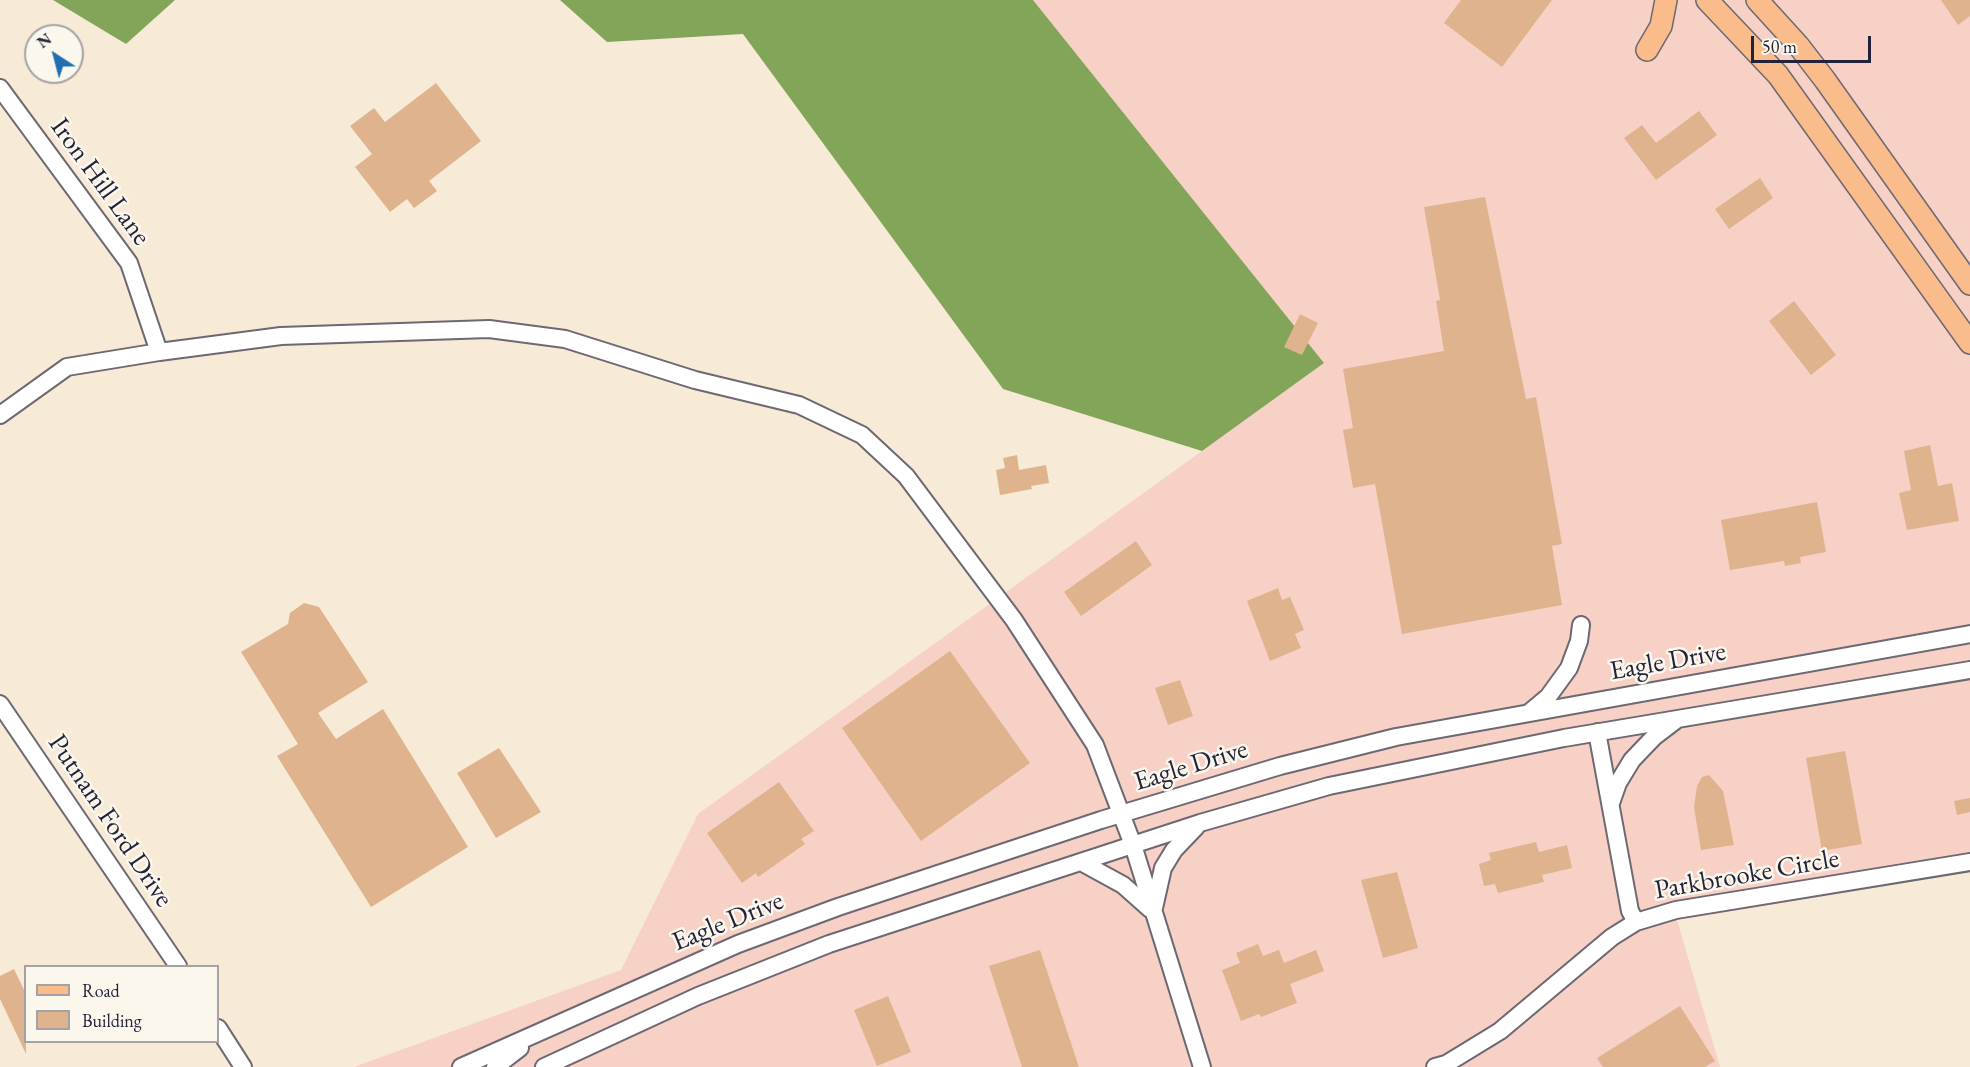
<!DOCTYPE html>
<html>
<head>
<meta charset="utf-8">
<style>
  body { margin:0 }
  #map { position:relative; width:1970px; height:1067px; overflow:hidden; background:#f7ead6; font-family:"EB Garamond",serif }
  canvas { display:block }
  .legend { position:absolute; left:24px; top:965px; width:195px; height:78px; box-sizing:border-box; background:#fbf7ec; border:2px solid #a4a2a5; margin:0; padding:8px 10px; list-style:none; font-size:18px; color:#22223b }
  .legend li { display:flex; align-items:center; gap:12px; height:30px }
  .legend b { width:30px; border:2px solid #a4a2a5 }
  .north { position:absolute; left:24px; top:24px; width:60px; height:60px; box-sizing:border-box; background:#fbf7ec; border:2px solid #a4a2a5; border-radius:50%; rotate:324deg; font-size:16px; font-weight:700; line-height:24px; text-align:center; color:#22223b }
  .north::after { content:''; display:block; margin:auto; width:21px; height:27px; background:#1f6fb2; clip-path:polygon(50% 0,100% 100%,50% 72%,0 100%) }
  .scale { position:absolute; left:1751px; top:36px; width:120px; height:27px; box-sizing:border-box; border:3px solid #22223b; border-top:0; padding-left:8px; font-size:18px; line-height:21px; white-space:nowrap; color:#22223b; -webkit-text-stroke:4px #fbf7ec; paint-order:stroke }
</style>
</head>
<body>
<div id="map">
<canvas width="1970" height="1067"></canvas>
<ul class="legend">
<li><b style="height:8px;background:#f9bc8a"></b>Road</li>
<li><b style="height:16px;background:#dfb38e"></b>Building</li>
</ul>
<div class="north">N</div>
<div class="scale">50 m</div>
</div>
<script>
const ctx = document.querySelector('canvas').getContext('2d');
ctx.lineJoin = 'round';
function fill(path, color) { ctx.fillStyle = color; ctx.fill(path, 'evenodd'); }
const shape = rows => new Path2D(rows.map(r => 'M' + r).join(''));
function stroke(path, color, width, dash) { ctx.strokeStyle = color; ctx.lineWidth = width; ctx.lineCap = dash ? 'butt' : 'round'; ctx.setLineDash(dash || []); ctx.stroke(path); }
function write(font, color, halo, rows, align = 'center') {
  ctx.font = font + ' "EB Garamond",serif'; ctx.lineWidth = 5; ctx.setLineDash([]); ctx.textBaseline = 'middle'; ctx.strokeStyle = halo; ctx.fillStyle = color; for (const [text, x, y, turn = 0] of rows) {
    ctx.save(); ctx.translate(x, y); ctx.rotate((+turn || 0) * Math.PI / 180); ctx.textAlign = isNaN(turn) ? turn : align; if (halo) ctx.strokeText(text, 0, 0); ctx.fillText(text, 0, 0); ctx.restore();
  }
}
fill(shape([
  [1033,0,1970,0,1970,872,1677,920,1720,1067,354,1067,621,970,698,814,1324,363]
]), '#f7d1c6');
fill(shape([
  [53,0,175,0,126,44],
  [560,0,1033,0,1324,363,1202,451,1003,389,743,34,607,42]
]), '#83a55a');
fill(shape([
  [1461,0,1552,0,1502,67,1444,23],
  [1941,0,1970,0,1970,16,1958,25],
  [436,83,481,141,429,181,437,191,414,208,407,199,390,212,355,167,372,154,350,126,374,108,385,122],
  [1699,111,1717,135,1656,180,1624,138,1642,125,1656,143],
  [1760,178,1773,198,1729,229,1715,209],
  [1485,197,1526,399,1536,397,1562,544,1552,546,1562,605,1402,634,1375,484,1353,488,1343,430,1353,428,1343,369,1444,351,1436,301,1440,300,1424,207],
  [1794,301,1836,355,1811,375,1769,321],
  [1300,314,1318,323,1302,355,1284,347],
  [1930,445,1938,486,1952,483,1959,521,1907,530,1899,493,1911,490,1904,451],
  [1017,455,1019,470,1046,465,1049,483,1031,486,1032,489,1000,495,996,470,1005,468,1003,458],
  [1817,502,1826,552,1800,557,1801,563,1785,566,1784,561,1730,570,1721,520],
  [1136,541,1152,565,1081,616,1064,592],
  [1278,588,1282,600,1290,597,1304,630,1295,634,1301,648,1270,661,1247,601],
  [304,603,319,607,368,682,318,713,336,739,383,709,468,847,371,907,277,756,298,744,241,652,288,624,290,613],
  [950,651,1030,763,921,841,842,728],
  [1180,680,1193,716,1168,725,1155,688],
  [499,748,541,812,496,838,457,773],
  [1845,751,1862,844,1822,851,1806,758],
  [1709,775,1723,791,1734,845,1701,850,1694,807,1697,786,1702,777],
  [779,782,814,831,801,839,805,844,758,877,756,873,742,883,707,833],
  [1970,798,1970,812,1957,815,1954,801],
  [1536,842,1539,852,1567,845,1572,868,1542,875,1544,882,1498,893,1495,884,1484,886,1479,864,1491,860,1489,853],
  [1397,872,1418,948,1383,958,1361,880],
  [1258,944,1263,956,1279,950,1284,963,1316,950,1324,971,1290,984,1297,1003,1261,1017,1259,1014,1241,1021,1222,970,1240,963,1236,953],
  [1040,950,1079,1067,1022,1067,989,966],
  [14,969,26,994,26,1054,0,999,0,976],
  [888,996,911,1052,877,1066,854,1010],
  [1680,1006,1715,1061,1705,1067,1603,1067,1597,1058]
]), '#dfb38e');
const minor = shape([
  [0,88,129,263,159,352,67,367,0,415],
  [159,352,281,336,489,329,565,339,695,380,799,405,862,435,906,476,1014,620,1095,745,1133,845,1202,1067],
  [0,704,178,966],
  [1530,712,1548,697,1569,668,1579,641,1581,625],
  [1597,732,1630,911,1636,922],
  [1611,803,1618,783,1632,760,1654,737,1675,721],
  [1081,862,1123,885,1150,909],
  [1154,908,1163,868,1174,850,1196,827],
  [218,1028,243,1067],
  [461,1067,738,944,838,907,1101,820,1280,766,1396,737,1970,634],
  [495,1067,520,1048],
  [544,1067,698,996,829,944,1200,823,1329,786,1564,738,1970,670],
  [1435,1067,1446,1064,1500,1031,1612,937,1636,922,1676,910,1970,862]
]);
const major = shape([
  [1707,0,1778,75,1970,343],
  [1757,0,1798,45,1825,80,1970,284],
  [1647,50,1661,26,1666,0]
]);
stroke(minor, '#6d6871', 20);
stroke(major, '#6d6871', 24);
stroke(minor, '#fff', 16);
stroke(major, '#f9bc8a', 21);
write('27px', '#22223b', '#fbf7ec', [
  ["Iron Hill Lane",100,182,54],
  ["Eagle Drive",1668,662,-10],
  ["Eagle Drive",1191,766,-17],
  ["Putnam Ford Drive",110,821,56],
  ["Parkbrooke Circle",1747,875,-10],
  ["Eagle Drive",728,922,-22]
]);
</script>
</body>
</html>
